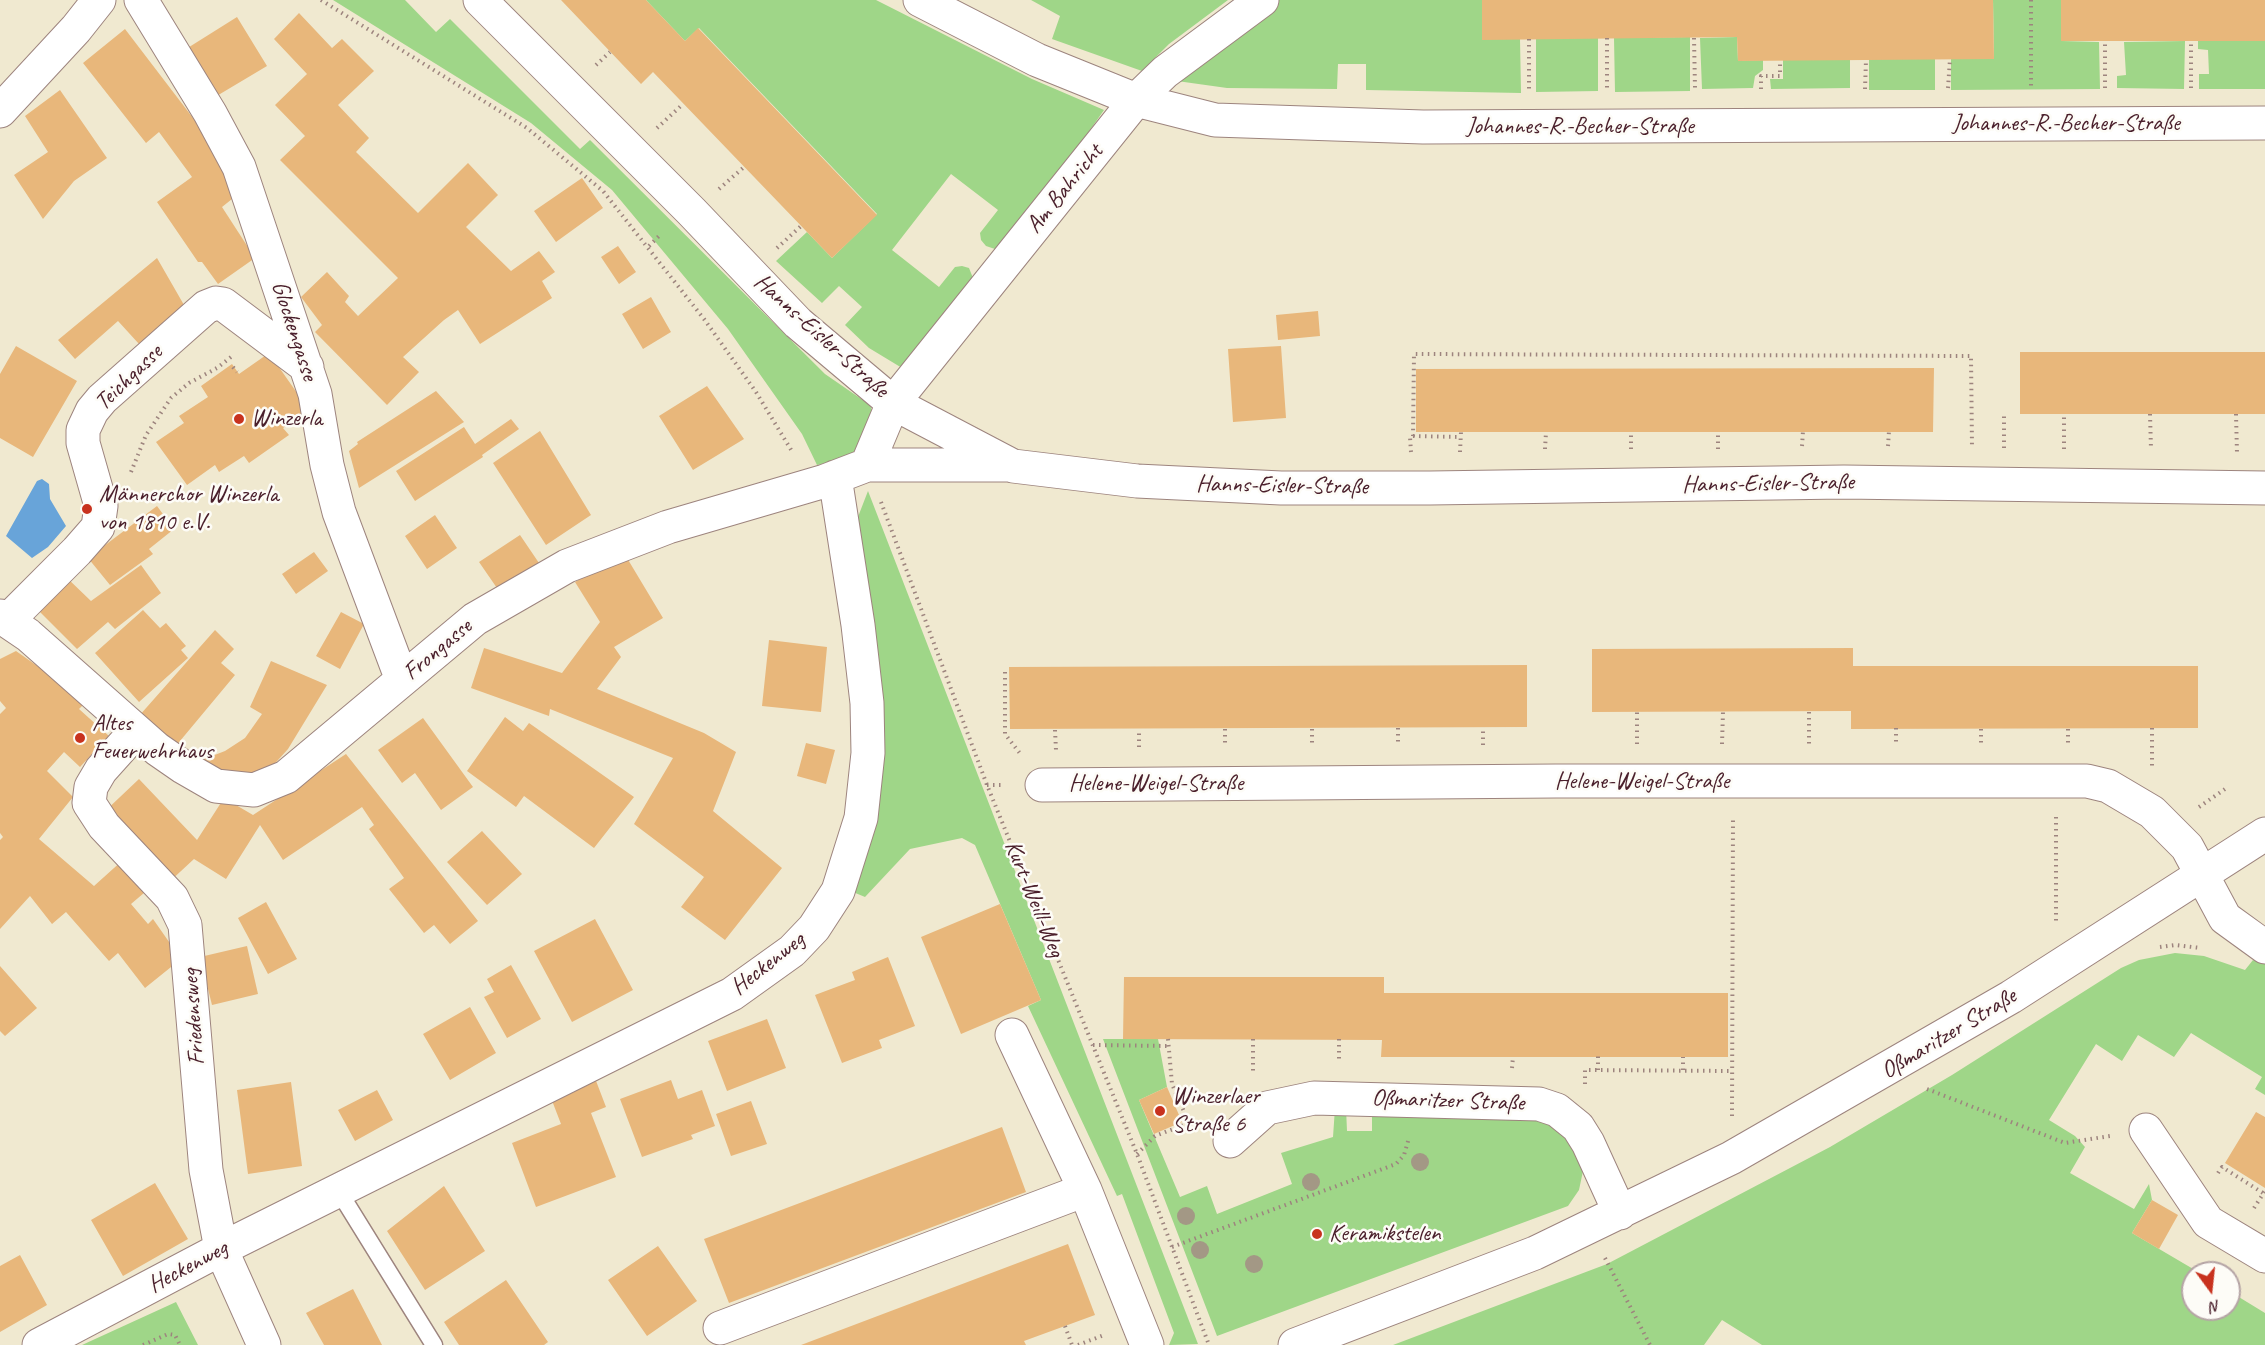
<!DOCTYPE html>
<html>
<head>
<meta charset="utf-8">
<style>
  body { margin:0 }
  #map { position:relative; width:2265px; height:1345px; overflow:hidden; background:#f0e9d0; font-family:Caveat,sans-serif }
  canvas { display:block }
  .north { position:absolute; left:2181px; top:1261px; width:60px; height:60px; box-sizing:border-box; background:#fdfcf7; border:2px solid #b5a4a5; border-radius:50%; rotate:165deg; font-size:16px; font-weight:700; line-height:24px; text-align:center; color:#4a1f2b }
  .north::after { content:''; display:block; margin:auto; width:21px; height:27px; background:#c8321e; clip-path:polygon(50% 0,100% 100%,50% 72%,0 100%) }
</style>
</head>
<body>
<div id="map">
<canvas width="2265" height="1345"></canvas>
<div class="north">N</div>
</div>
<script>
const ctx = document.querySelector('canvas').getContext('2d');
ctx.lineJoin = 'round';
function fill(path, color) { ctx.fillStyle = color; ctx.fill(path, 'evenodd'); }
const shape = rows => new Path2D(rows.map(r => 'M' + r).join(''));
function stroke(path, color, width, dash) { ctx.strokeStyle = color; ctx.lineWidth = width; ctx.lineCap = dash ? 'butt' : 'round'; ctx.setLineDash(dash || []); ctx.stroke(path); }
function write(font, color, halo, rows, align = 'center') {
  ctx.font = font + ' Caveat,sans-serif'; ctx.lineWidth = 5; ctx.setLineDash([]); ctx.textBaseline = 'middle'; ctx.strokeStyle = halo; ctx.fillStyle = color; for (const [text, x, y, turn = 0] of rows) {
    ctx.save(); ctx.translate(x, y); ctx.rotate((+turn || 0) * Math.PI / 180); ctx.textAlign = isNaN(turn) ? turn : align; if (halo) ctx.strokeText(text, 0, 0); ctx.fillText(text, 0, 0); ctx.restore();
  }
}
fill(shape([
  [333,0,405,0,436,32,450,19,580,149,590,140,825,374,870,405,875,419,858,456,817,465,802,434,728,329,612,190,531,123],
  [646,0,876,0,1032,79,1104,110,1048,190,1004,245,995,249,986,246,981,240,980,233,998,210,951,174,892,250,939,287,955,267,962,266,969,268,975,283,907,371,869,348,845,325,862,307,839,286,822,303,776,261,807,232,832,258,877,214,699,28,685,41],
  [1031,0,1228,0,1169,44,1142,71,1052,39,1060,16],
  [1273,0,1482,0,1520,39,1521,93,1366,90,1366,64,1338,64,1337,89,1227,88,1177,81],
  [1993,0,2061,0,2061,41,2099,42,2100,89,1951,90,1951,59,1994,59],
  [1690,37,1690,91,1615,92,1614,38],
  [1737,37,1738,61,1763,60,1763,70,1755,76,1753,88,1702,89,1700,38],
  [1536,38,1598,38,1598,91,1536,92],
  [2185,41,2184,89,2117,88,2117,76,2126,75,2124,42],
  [2198,41,2265,41,2265,89,2199,89,2199,74,2209,74,2208,50,2198,49],
  [1869,59,1935,59,1935,90,1869,90],
  [1783,60,1850,60,1850,88,1771,89,1770,79,1783,79],
  [868,491,1198,1344,1169,1345,1174,1333,1122,1194,1117,1196,1028,1006,1041,1000,975,845,962,838,910,849,865,897,853,892,856,522],
  [2175,953,2204,956,2245,970,2253,960,2265,964,2265,1095,2255,1089,2262,1077,2191,1033,2174,1057,2138,1035,2122,1061,2096,1044,2049,1120,2075,1136,2085,1147,2070,1173,2134,1209,2149,1184,2152,1200,2132,1233,2200,1273,2193,1273,2193,1309,2229,1309,2229,1291,2265,1313,2265,1345,1762,1345,1722,1320,1704,1345,1393,1345,1607,1264,1830,1147,1952,1075,2121,968,2139,960],
  [1103,1039,1158,1039,1167,1087,1139,1100,1180,1197,1207,1186,1217,1214,1292,1184,1281,1153,1333,1137,1335,1108,1346,1108,1347,1131,1372,1131,1372,1109,1517,1111,1562,1130,1577,1151,1583,1171,1579,1190,1568,1206,1217,1336],
  [176,1302,198,1345,82,1345]
]), '#9fd688');
fill(shape([
  [42,479,49,484,50,499,66,526,48,547,32,558,6,536,37,481]
]), '#68a4d9');
fill(shape([
  [561,0,646,0,685,41,698,28,877,215,832,258,653,72,641,84],
  [1482,0,1993,0,1994,59,1738,61,1737,37,1482,40],
  [2061,0,2265,0,2265,41,2061,41],
  [299,13,332,48,342,39,374,71,338,105,369,138,356,152,418,213,468,163,498,195,466,227,511,271,539,251,555,272,542,281,552,298,480,344,458,310,444,320,403,357,419,372,387,405,315,332,322,325,301,297,327,272,349,296,345,302,358,316,398,278,280,160,305,136,275,105,307,74,274,39],
  [237,17,267,66,215,97,186,49],
  [125,29,222,156,237,195,222,207,255,258,218,284,202,262,198,262,157,202,192,177,159,132,146,143,83,63],
  [60,90,107,158,74,181,43,219,14,175,48,152,25,116],
  [582,178,603,208,556,242,534,211],
  [618,246,636,272,619,284,601,257],
  [157,258,184,305,139,344,118,321,75,359,58,340],
  [651,297,671,332,643,349,622,314],
  [1318,311,1320,336,1278,340,1276,315],
  [16,346,77,381,33,457,0,438,0,374],
  [1281,346,1286,418,1233,422,1228,349],
  [2020,352,2265,352,2265,414,2020,414],
  [269,353,309,410,283,428,289,435,249,463,244,456,219,472,215,465,187,485,156,442,184,423,179,416,208,397,201,386,232,364,239,374],
  [1934,368,1933,432,1416,432,1416,369],
  [707,386,744,439,693,470,659,416],
  [436,391,464,422,359,488,349,451,358,444,357,442],
  [511,419,519,429,482,455,483,457,415,501,396,471,464,427,475,444],
  [540,431,591,515,546,545,493,463],
  [157,506,174,529,149,549,153,554,110,585,88,558],
  [435,515,457,548,427,569,405,536],
  [520,535,539,563,499,591,479,562],
  [314,552,328,571,296,594,282,574],
  [624,553,663,618,614,647,621,657,597,689,704,733,736,752,713,811,782,868,725,940,681,907,704,877,634,824,673,758,550,709,549,716,471,688,484,648,562,673,600,622,575,582],
  [141,565,161,593,115,629,108,622,77,649,34,606,65,576,91,601],
  [143,610,160,628,166,623,186,646,181,650,188,658,139,702,95,653],
  [341,612,364,624,340,669,316,656],
  [215,630,234,649,221,663,235,675,175,747,139,716],
  [769,640,827,647,821,712,762,706],
  [1853,648,1853,666,2198,666,2198,728,1851,729,1851,711,1592,712,1592,649],
  [16,651,87,701,79,709,109,736,80,767,64,752,47,771,73,797,39,839,94,886,124,859,151,887,131,904,148,924,153,919,181,959,145,988,118,953,109,961,66,912,52,924,30,896,0,929,0,840,3,837,0,833,0,714,6,708,0,701,0,659],
  [271,661,327,685,288,749,269,770,246,781,199,761,225,751,245,738,262,714,250,707],
  [1527,665,1527,727,1010,729,1009,667],
  [505,717,523,731,529,723,634,797,594,848,524,796,516,807,467,771],
  [423,718,473,787,441,810,415,773,402,783,378,750],
  [806,743,835,750,826,784,797,776],
  [346,754,478,921,450,944,434,925,424,933,389,889,404,878,369,829,374,825,362,807,283,860,260,825,226,879,194,859,167,884,101,815,139,779,197,840,224,798,253,815],
  [482,831,522,874,487,905,447,862],
  [266,902,297,959,268,974,238,918],
  [1000,904,1041,1000,961,1034,921,937],
  [595,919,633,990,572,1022,534,951],
  [247,946,258,994,212,1005,200,957],
  [888,957,915,1026,879,1040,882,1048,842,1063,815,995,855,980,852,972],
  [511,965,541,1019,507,1038,484,997,494,992,487,979],
  [0,966,37,1008,5,1036,0,1031],
  [1124,977,1384,977,1384,993,1728,993,1728,1057,1381,1057,1382,1040,1123,1039],
  [470,1007,496,1053,450,1080,423,1034],
  [767,1019,786,1068,727,1091,708,1041],
  [593,1073,606,1107,591,1113,616,1177,536,1207,512,1143,561,1124,551,1098],
  [671,1080,678,1099,702,1090,715,1126,691,1135,693,1139,642,1157,620,1099],
  [291,1082,302,1166,248,1174,237,1090],
  [1167,1087,1182,1122,1154,1134,1139,1100],
  [377,1090,393,1120,355,1141,338,1110],
  [751,1101,767,1144,731,1156,716,1114],
  [2256,1112,2265,1117,2265,1188,2225,1163],
  [1002,1127,1026,1192,729,1303,704,1239],
  [155,1183,188,1239,123,1276,91,1220],
  [444,1186,485,1251,425,1290,387,1231],
  [2152,1200,2178,1215,2159,1249,2132,1233],
  [1068,1244,1095,1315,1024,1341,1026,1345,801,1345],
  [658,1246,697,1301,647,1336,608,1280],
  [20,1255,47,1305,0,1332,0,1266],
  [506,1280,548,1342,544,1345,459,1345,444,1322],
  [353,1289,382,1345,324,1345,306,1313]
]), '#e8b77b');
const service = shape([
  [338,1190,434,1345]
]);
const minor = shape([
  [141,0,210,113,239,167,315,394,327,465,339,512,402,680],
  [480,0,691,211,798,323,893,403,1013,466,1137,481,1281,488,1430,488,1844,482,2265,488],
  [920,0,1037,60,1136,100,1215,120,1423,127,2265,123],
  [0,111,76,29,99,0],
  [867,465,893,403,1136,100,1165,72,1262,0],
  [0,616,28,635,157,749,183,767,216,786,254,790,286,777,475,619,567,566,668,527,825,481,867,465,1006,465],
  [7,621,77,551,98,527,101,506,83,443,83,430,92,411,102,399,206,307,216,303,223,304,307,367],
  [136,731,101,770,91,787,89,803,104,826,172,898,185,925,206,1170,221,1249,264,1345],
  [1042,785,1556,781,2087,781,2108,786,2152,812,2187,847,2225,918,2265,947],
  [1012,1035,1085,1190,1147,1345],
  [2146,1130,2208,1222,2265,1256],
  [1230,1141,1267,1108,1314,1098,1539,1104,1557,1110,1578,1127,1588,1143,1620,1213],
  [720,1328,1085,1190],
  [39,1345,221,1249,732,994,792,951,814,928,838,891,861,818,868,753,867,703,858,625,835,477],
  [1295,1345,1535,1253,1731,1158,2011,997,2265,834]
]);
stroke(service, '#9d847e', 19);
stroke(minor, '#9d847e', 35);
stroke(shape([
  [321,0,527,128,603,191,704,319,756,392,793,453],
  [2031,0,2031,89],
  [1607,38,1607,88],
  [1694,38,1695,88],
  [1529,39,1529,89],
  [596,65,610,52],
  [1948,88,1950,59],
  [2105,88,2105,41],
  [2191,88,2191,41],
  [1761,89,1761,76,1780,76,1780,60],
  [1865,89,1866,60],
  [657,128,683,104],
  [719,189,744,167],
  [649,246,661,234],
  [777,248,801,226],
  [233,367,237,372],
  [2150,414,2151,449],
  [2236,414,2237,453],
  [1413,436,1461,437],
  [1802,446,1803,431],
  [1888,446,1889,431],
  [2004,448,2004,413],
  [1545,449,1546,432],
  [1631,449,1631,432],
  [1718,449,1718,431],
  [2064,449,2064,414],
  [1411,452,1410,437,1413,436,1414,354,1971,356,1972,448],
  [1460,452,1461,432],
  [131,472,146,435,171,398,189,383,217,368,231,357],
  [881,502,987,785,1137,1154,1209,1345],
  [1005,672,1005,734,1022,756],
  [1809,712,1809,744],
  [1398,728,1398,745],
  [1896,728,1896,746],
  [2152,728,2152,770],
  [1225,729,1225,746],
  [1312,729,1312,746],
  [1981,729,1981,746],
  [2068,729,2068,746],
  [1055,730,1056,750],
  [1637,744,1637,712],
  [1722,744,1723,712],
  [1483,745,1483,728],
  [1139,747,1139,729],
  [987,785,1005,785],
  [2199,807,2228,787],
  [2056,817,2056,923],
  [2160,947,2175,945,2201,948],
  [1168,1039,1172,1084,1189,1123,1198,1127],
  [1253,1039,1253,1075],
  [1339,1039,1339,1063],
  [1093,1045,1169,1046],
  [1512,1068,1513,1057],
  [1598,1070,1598,1056],
  [1683,1070,1683,1057],
  [1585,1084,1585,1070,1732,1071],
  [1927,1089,2065,1143,2110,1136],
  [1178,1098,1223,1097],
  [1732,1116,1733,818],
  [1137,1154,1155,1136,1189,1123],
  [2218,1173,2222,1167,2263,1193],
  [2254,1208,2265,1191],
  [1172,1247,1396,1164,1404,1155,1409,1138],
  [1605,1258,1650,1345],
  [1065,1326,1072,1345],
  [143,1345,168,1334,175,1335,180,1345],
  [1078,1345,1104,1335]
]), '#9d847e', 4, [1.5, 4.5]);
stroke(service, '#fff', 16);
stroke(minor, '#fff', 33);
ctx.fillStyle = '#a39885';
for (const [x, y] of [
  [1420,1162],
  [1311,1182],
  [1186,1216],
  [1200,1250],
  [1254,1264]
]) { ctx.beginPath(); ctx.arc(x, y, 9, 0, 2 * Math.PI); ctx.fill(); }
for (const [x, y, r, color] of [
  [239,419,6,"#c8321e"],
  [87,509,6,"#c8321e"],
  [80,738,6,"#c8321e"],
  [1160,1111,6,"#c8321e"],
  [1317,1234,6,"#c8321e"]
]) { const dot = new Path2D(); dot.arc(x, y, r, 0, 2 * Math.PI); ctx.fillStyle = color; ctx.fill(dot); stroke(dot, '#fdfcf7', 2); }
write('24px', '#4a1f2b', '#fdfcf7', [
  ["Johannes-R.-Becher-Straße",2066,124],
  ["Johannes-R.-Becher-Straße",1580,127],
  ["Am Bahricht",1065,189,-51],
  ["Glockengasse",294,331,72],
  ["Hanns-Eisler-Straße",821,336,42],
  ["Teichgasse",129,378,-44],
  ["Hanns-Eisler-Straße",1768,484,-1],
  ["Hanns-Eisler-Straße",1282,486,1],
  ["Frongasse",438,650,-40],
  ["Helene-Weigel-Straße",1642,782],
  ["Helene-Weigel-Straße",1156,784],
  ["Kurt-Weill-Weg",1034,899,68],
  ["Heckenweg",768,964,-38],
  ["Friedensweg",194,1017,-94],
  ["Oßmaritzer Straße",1949,1034,-31],
  ["Oßmaritzer Straße",1448,1101,2],
  ["Heckenweg",188,1267,-28]
]);
write('24px', '#4a1f2b', '#fdfcf7', [
  ["Winzerla",251,419],
  ["Männerchor Winzerla",99,495],
  ["von 1810 e.V.",99,523],
  ["Altes",92,724],
  ["Feuerwehrhaus",92,752],
  ["Winzerlaer",1172,1097],
  ["Straße 6",1172,1125],
  ["Keramikstelen",1329,1234]
], 'left');
</script>
</body>
</html>
